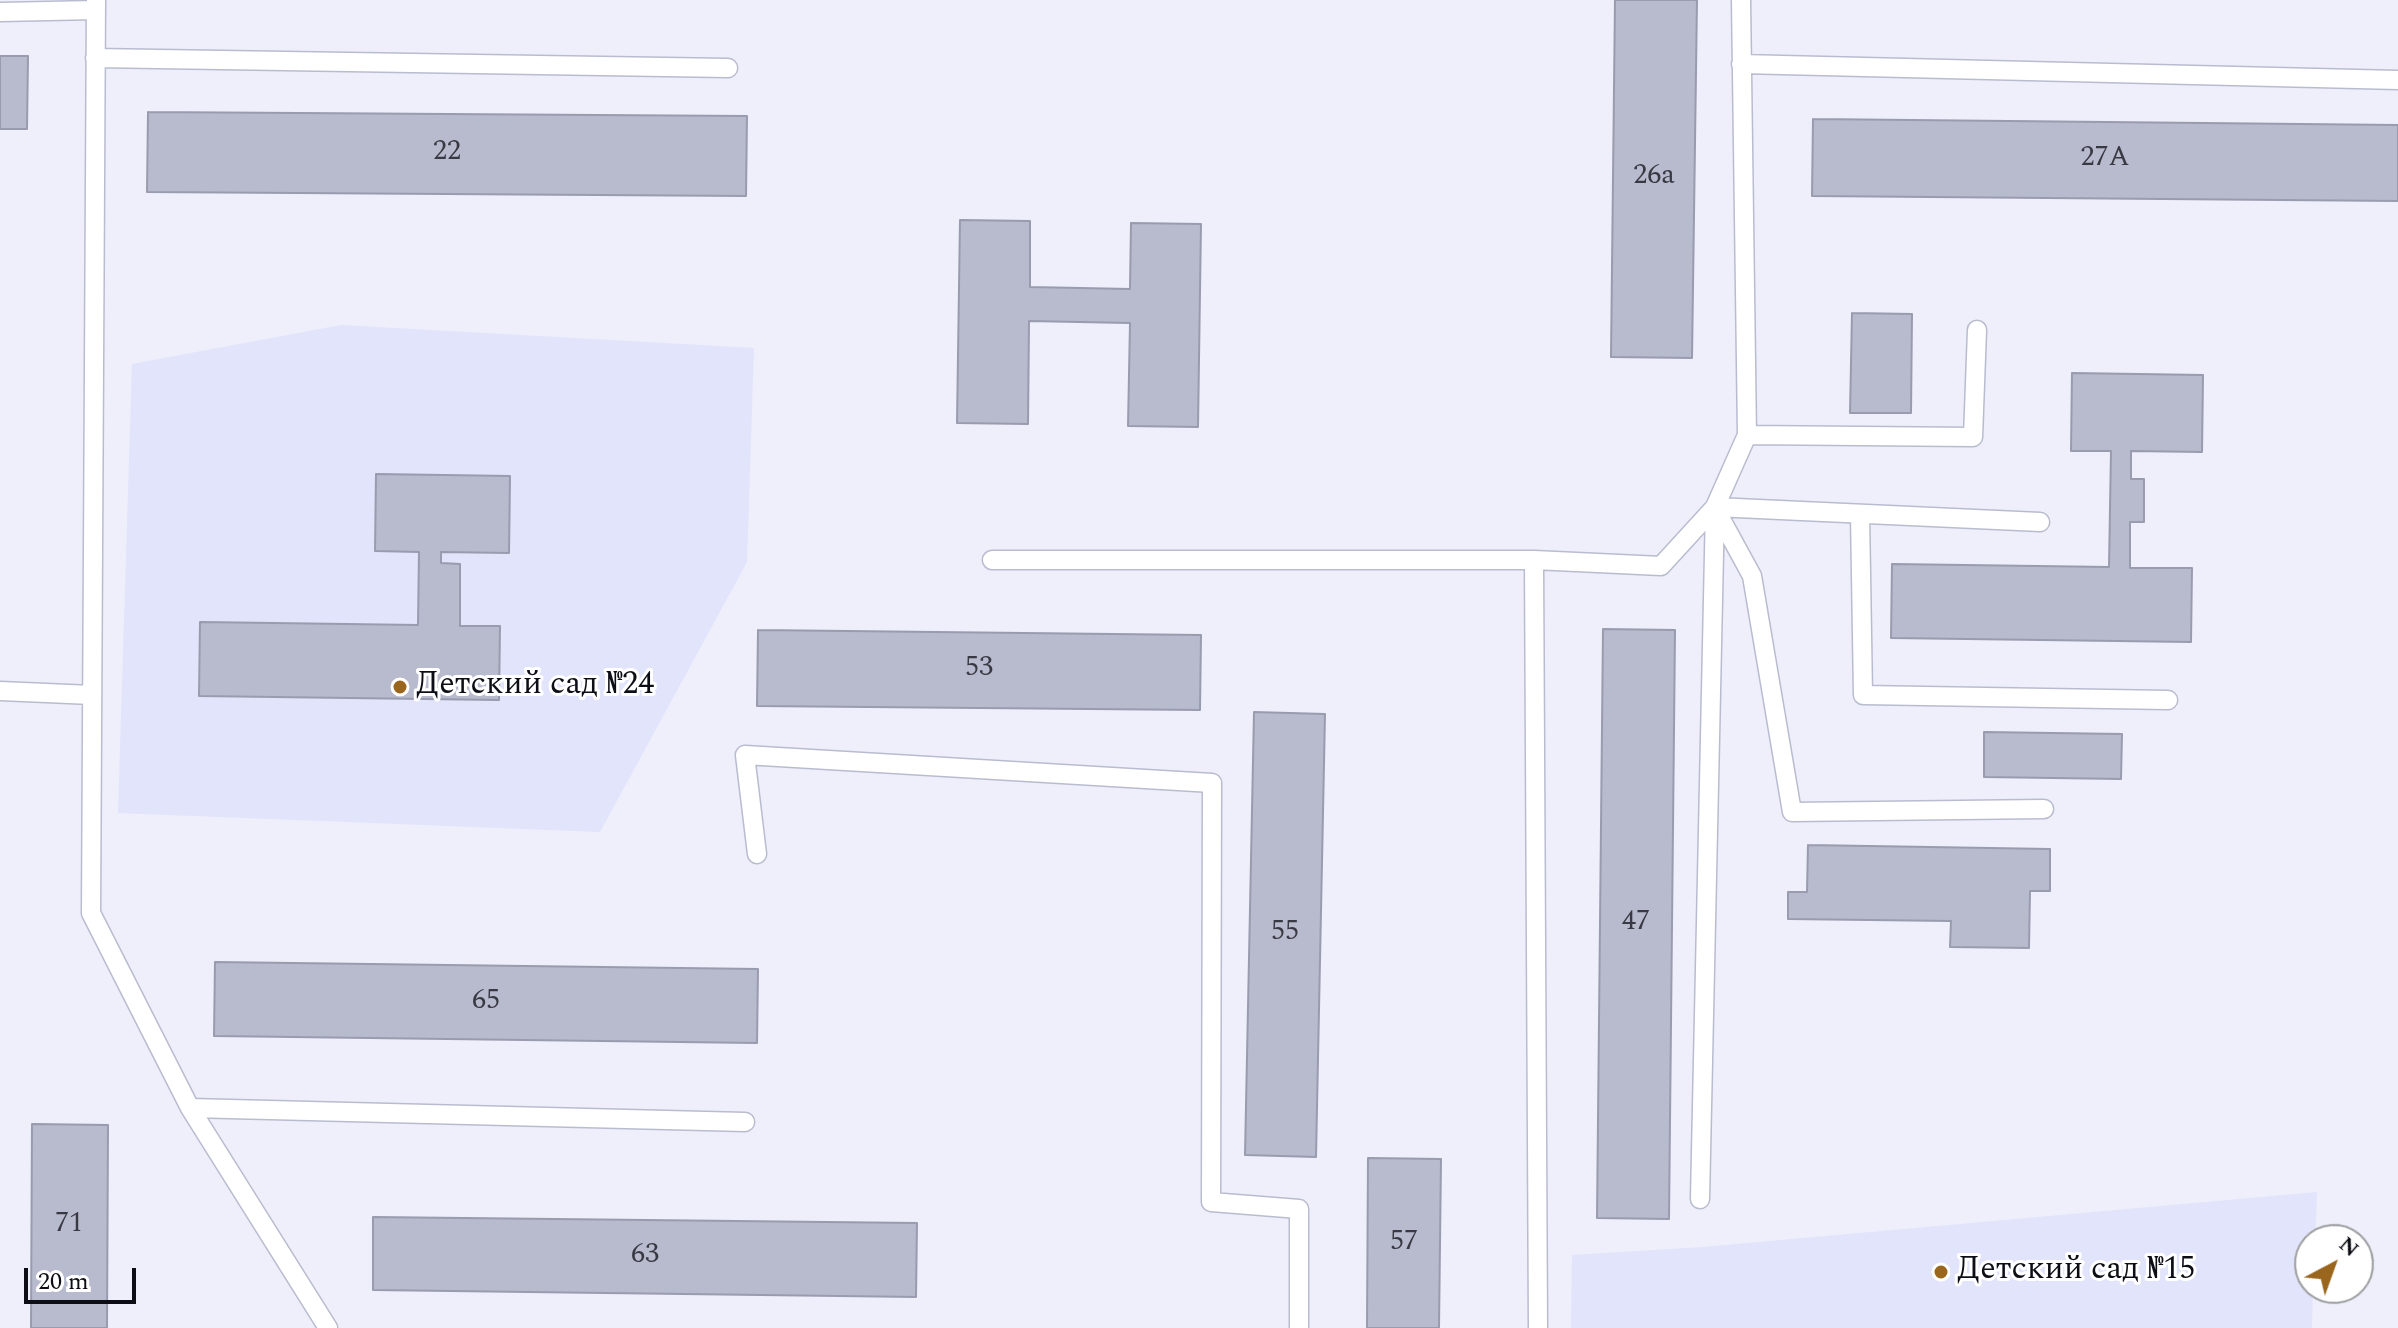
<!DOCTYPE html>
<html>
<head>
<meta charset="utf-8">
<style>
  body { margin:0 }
  #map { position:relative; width:2398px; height:1328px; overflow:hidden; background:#eeeffb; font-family:Spectral,serif }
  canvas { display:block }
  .north { position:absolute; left:2294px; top:1224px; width:80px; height:80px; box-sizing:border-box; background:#fff; border:2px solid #9e9fa1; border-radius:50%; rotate:41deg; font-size:22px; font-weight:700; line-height:32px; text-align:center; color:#0d0e15 }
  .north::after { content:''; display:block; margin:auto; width:28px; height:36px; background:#9a651c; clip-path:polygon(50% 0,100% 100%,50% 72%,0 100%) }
  .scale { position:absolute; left:24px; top:1268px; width:112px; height:36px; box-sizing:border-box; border:4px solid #0d0e15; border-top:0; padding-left:10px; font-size:24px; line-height:28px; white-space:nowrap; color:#0d0e15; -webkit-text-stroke:6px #fff; paint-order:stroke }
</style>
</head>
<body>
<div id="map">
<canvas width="2398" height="1328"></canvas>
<div class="north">N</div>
<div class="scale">20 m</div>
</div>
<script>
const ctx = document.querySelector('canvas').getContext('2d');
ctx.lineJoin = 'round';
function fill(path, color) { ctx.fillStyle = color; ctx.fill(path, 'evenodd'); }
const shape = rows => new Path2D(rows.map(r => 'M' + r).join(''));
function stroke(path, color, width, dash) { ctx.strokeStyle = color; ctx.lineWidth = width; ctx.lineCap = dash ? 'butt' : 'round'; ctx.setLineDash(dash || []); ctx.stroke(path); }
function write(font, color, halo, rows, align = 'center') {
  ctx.font = font + ' Spectral,serif'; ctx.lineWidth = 6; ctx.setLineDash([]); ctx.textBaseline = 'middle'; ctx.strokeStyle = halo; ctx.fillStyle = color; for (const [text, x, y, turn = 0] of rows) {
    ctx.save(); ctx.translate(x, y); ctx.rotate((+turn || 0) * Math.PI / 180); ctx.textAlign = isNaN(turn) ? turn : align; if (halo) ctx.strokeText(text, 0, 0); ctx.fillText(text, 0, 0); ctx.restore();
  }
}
fill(shape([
  [341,325,754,348,747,562,600,832,118,813,132,364],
  [2317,1192,2315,1240,2310,1240,2310,1288,2313,1288,2312,1328,1571,1328,1572,1255,1703,1247]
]), '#e1e4fa');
const building = shape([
  [1615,0,1697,0,1692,358,1611,357,1615,0],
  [0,56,28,56,27,129,0,129,0,56],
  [148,112,747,116,746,196,147,192,148,112],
  [1813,119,2398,125,2398,201,1812,196,1813,119],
  [960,220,1030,221,1030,287,1130,289,1131,223,1201,224,1198,427,1128,426,1130,323,1029,321,1028,424,957,423,960,220],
  [1852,313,1912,314,1911,413,1850,413,1852,313],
  [2072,373,2203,375,2202,452,2131,451,2131,479,2144,479,2144,522,2130,522,2130,568,2192,568,2191,642,1891,638,1892,564,2109,567,2111,451,2071,451,2072,373],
  [376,474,510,476,509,553,441,552,441,563,460,564,460,626,500,626,499,700,199,696,200,622,418,625,419,552,375,551,376,474],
  [1603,629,1675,630,1669,1219,1597,1218,1603,629],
  [758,630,1201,635,1200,710,757,706,758,630],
  [1254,712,1325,714,1316,1157,1245,1155,1254,712],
  [1984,732,2122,734,2121,779,1984,777,1984,732],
  [1808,845,2050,849,2050,891,2030,891,2029,948,1950,947,1951,921,1788,919,1788,892,1807,892,1808,845],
  [215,962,758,969,757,1043,214,1036,215,962],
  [32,1124,108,1125,107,1328,31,1328,32,1124],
  [1368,1158,1441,1159,1439,1328,1367,1328,1368,1158],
  [373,1217,917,1223,916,1297,373,1290,373,1217]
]);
fill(building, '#b8bacd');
stroke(building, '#999bae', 2);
const service = shape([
  [96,0,91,913,190,1108,328,1328],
  [0,12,96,10],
  [95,58,728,68],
  [1741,64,2398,80],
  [1747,435,1973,437,1977,330],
  [1715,507,2040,522],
  [1716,510,1752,576,1792,812,2044,809],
  [1860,514,1863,695,2168,700],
  [992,560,1534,560],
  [0,691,92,695],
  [757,854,745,755,1212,783,1211,1202,1299,1209,1299,1328],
  [190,1108,745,1122],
  [1700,1199,1715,507],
  [1538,1328,1534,560,1661,566,1715,507,1747,435,1741,0]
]);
stroke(service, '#b9bccf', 21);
stroke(service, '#fff', 18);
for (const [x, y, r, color] of [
  [400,687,8,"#9a651c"],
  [1941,1272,8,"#9a651c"]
]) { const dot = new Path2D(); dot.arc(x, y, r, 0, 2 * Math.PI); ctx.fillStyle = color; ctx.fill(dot); stroke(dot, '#fff', 3); }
write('28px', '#383943', null, [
  ["22",447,154],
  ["27А",2105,160],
  ["26а",1654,178],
  ["53",979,670],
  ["47",1636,924],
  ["55",1285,934],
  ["65",486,1003],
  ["71",69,1226],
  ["57",1404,1244],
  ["63",645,1257]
]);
write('32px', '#0d0e15', '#fff', [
  ["Детский сад №24",416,687],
  ["Детский сад №15",1957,1272]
], 'left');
</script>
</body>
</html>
